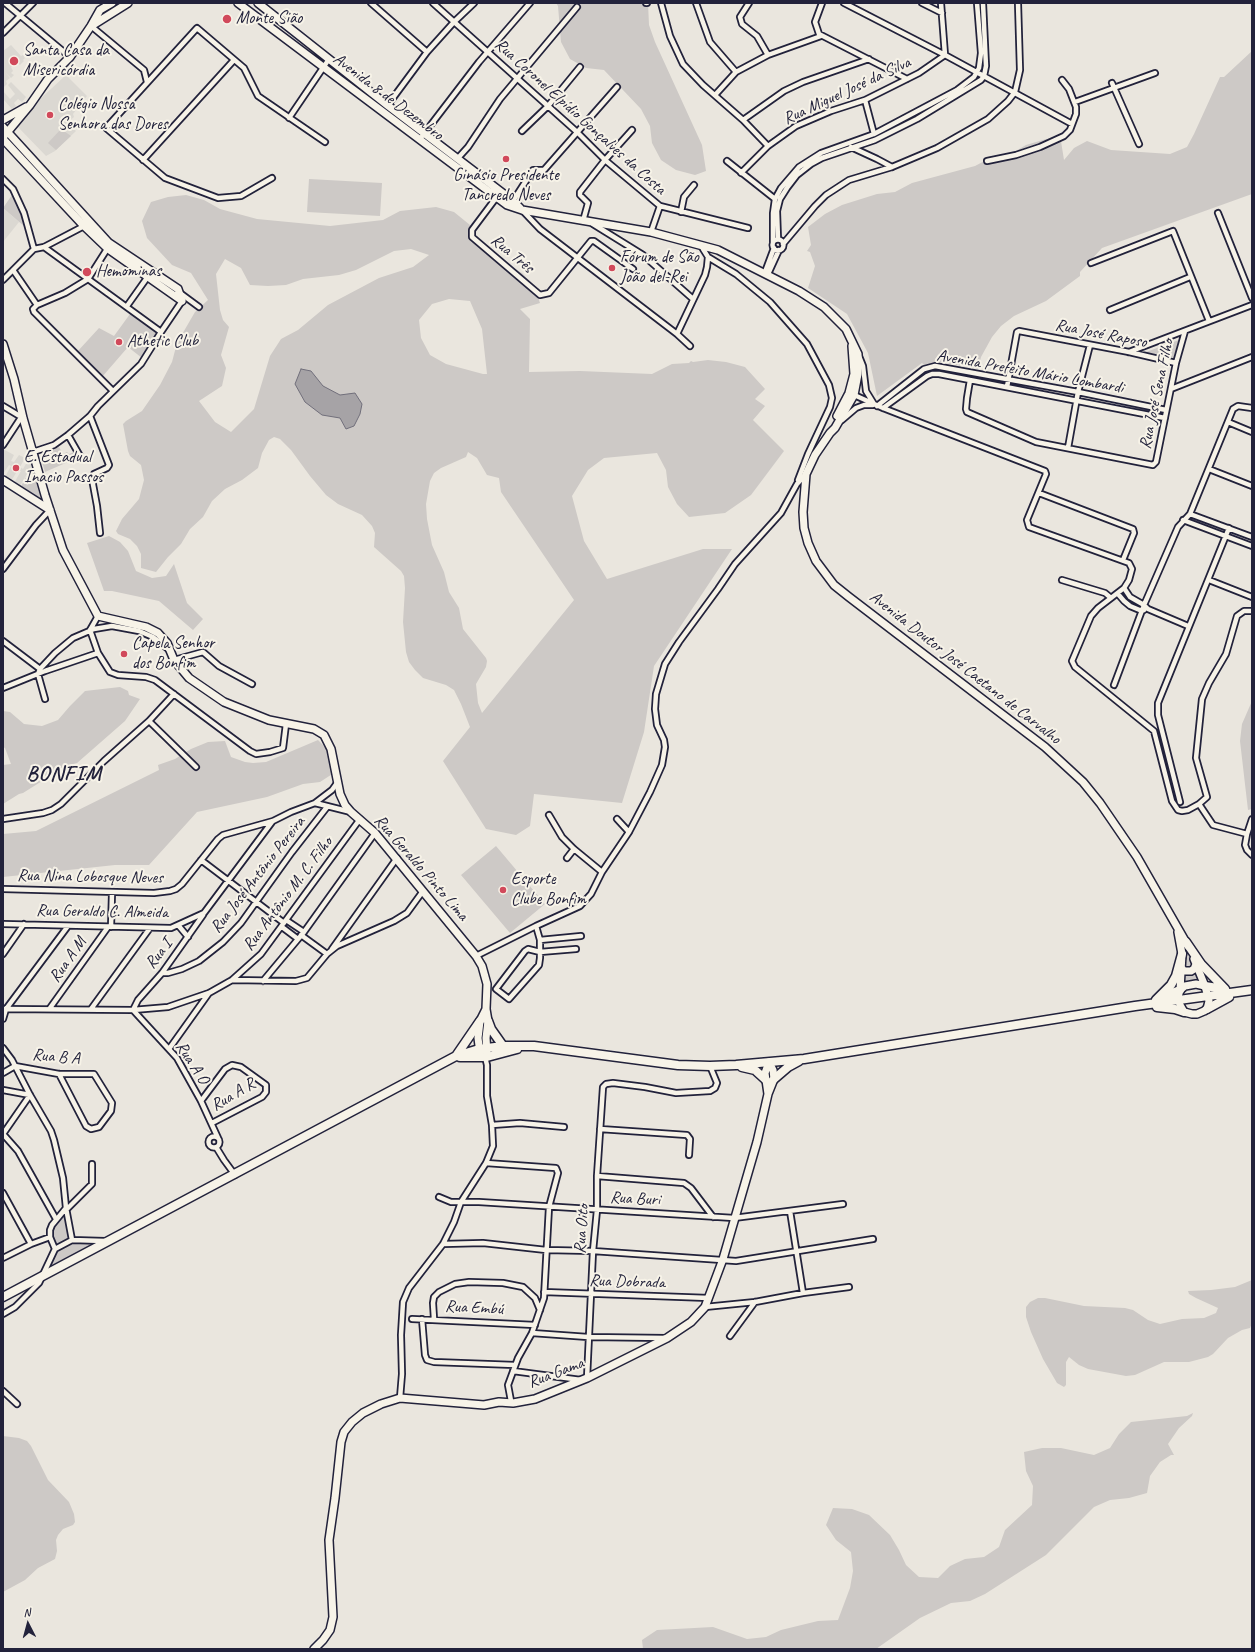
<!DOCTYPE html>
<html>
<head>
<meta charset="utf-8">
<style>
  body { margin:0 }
  #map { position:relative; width:1255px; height:1652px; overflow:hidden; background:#eae6de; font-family:Caveat,sans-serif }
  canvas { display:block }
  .frame { position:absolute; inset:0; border:4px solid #22223b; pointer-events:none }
  .north { position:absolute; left:8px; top:1604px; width:40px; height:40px; -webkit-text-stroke:3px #f7f3e8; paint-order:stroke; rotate:354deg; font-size:11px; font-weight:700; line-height:16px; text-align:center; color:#22223b }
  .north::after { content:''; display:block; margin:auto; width:14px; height:18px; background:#22223b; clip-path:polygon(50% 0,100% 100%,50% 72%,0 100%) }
</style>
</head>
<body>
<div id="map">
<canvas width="1255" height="1652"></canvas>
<div class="frame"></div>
<div class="north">N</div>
</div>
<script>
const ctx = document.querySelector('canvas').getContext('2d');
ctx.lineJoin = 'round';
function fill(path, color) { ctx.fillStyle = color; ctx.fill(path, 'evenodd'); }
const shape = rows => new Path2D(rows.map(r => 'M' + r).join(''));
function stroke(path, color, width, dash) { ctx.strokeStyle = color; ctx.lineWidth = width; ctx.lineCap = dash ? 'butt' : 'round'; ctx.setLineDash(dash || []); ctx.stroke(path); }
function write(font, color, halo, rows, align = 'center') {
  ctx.font = font + ' Caveat,sans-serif'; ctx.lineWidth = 4; ctx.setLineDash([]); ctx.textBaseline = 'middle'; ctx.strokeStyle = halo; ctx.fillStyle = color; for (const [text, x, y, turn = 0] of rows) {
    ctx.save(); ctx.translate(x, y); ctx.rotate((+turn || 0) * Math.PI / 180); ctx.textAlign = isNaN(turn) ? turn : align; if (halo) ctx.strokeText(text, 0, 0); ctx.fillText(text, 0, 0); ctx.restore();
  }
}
fill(shape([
  [11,45,21,56,23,55,25,58,23,60,24,61,20,65,16,62,11,67,13,71,11,73,14,75,11,78,5,72,10,78,6,81,7,84,3,88,3,51],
  [66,75,87,96,73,114,74,117,67,123,76,131,55,151,46,156,17,126,38,101],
  [11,82,26,97,22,102,18,99,14,103,16,106,12,109,3,99,3,91,10,99,15,94,8,85],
  [3,208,19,222,3,242],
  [3,449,14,455,11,461,14,462,19,455,25,458,20,467,23,469,31,455,34,462,20,486,14,483,21,471,18,470,11,481,5,477,11,466,9,465,3,474,4,458]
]), '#dbd8d2');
fill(shape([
  [556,3,648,3,649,25,655,42,702,145,706,171,695,175,676,170,661,160,652,143,650,126,641,109,604,70,586,68,570,59,561,42,558,6],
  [1252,51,1252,194,1102,248,1080,272,1080,276,1046,301,1014,316,1001,326,992,337,981,357,978,369,940,362,924,365,922,363,877,396,868,353,847,314,808,288,815,266,810,252,807,251,811,245,808,227,825,214,842,205,877,194,895,192,912,183,975,166,992,157,1009,155,1026,145,1060,135,1064,160,1074,148,1087,141,1111,150,1170,154,1187,147,1194,134,1220,77,1224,77],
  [61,129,71,136,56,150,48,143],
  [309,179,382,183,380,216,307,212],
  [12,195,26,224,25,227,3,208],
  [186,195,204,200,220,209,257,219,330,226,383,220,400,211,436,207,454,212,470,225,479,242,491,255,522,273,534,286,540,303,520,309,530,319,529,372,580,371,652,374,672,364,689,363,691,361,693,362,708,360,726,362,745,367,765,389,755,399,765,406,753,420,784,451,751,495,725,513,689,517,677,504,668,487,666,470,657,453,604,458,588,470,572,496,584,541,607,579,703,549,732,549,654,666,644,732,622,803,534,794,530,826,516,835,486,829,443,761,470,727,461,704,454,690,446,685,423,678,415,670,409,662,406,652,403,622,405,588,404,576,401,571,374,547,375,533,372,526,362,515,338,504,326,495,310,476,291,450,280,439,274,437,269,440,262,453,258,468,242,480,225,489,212,501,203,517,190,529,181,544,168,557,156,572,141,568,141,554,137,546,130,539,118,534,116,531,122,519,139,499,144,480,141,465,130,456,128,451,123,424,126,421,142,411,160,385,172,362,177,343,195,312,208,300,191,273,172,265,147,238,142,221,151,202,168,197],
  [411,249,429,255,413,267,379,278,328,305,298,330,281,339,270,356,254,409,231,432,215,422,199,401,222,386,226,368,221,355,229,327,223,320,220,310,216,274,225,259,241,268,250,285,268,286,286,285,303,279,339,275,356,270,394,251],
  [449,299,470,301,482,329,487,374,483,374,446,364,430,355,421,338,419,320,432,304],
  [468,452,477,458,487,475,499,478,501,492,574,600,482,713,478,703,476,684,486,667,487,661,486,658,463,629,459,608,449,592,444,572,432,545,427,519,426,504,430,481,434,473,441,468,466,457],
  [130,314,156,333,157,336,142,358,128,347,102,377,77,352,99,328,114,336],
  [1179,340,1174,358,1146,352],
  [59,447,63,454,67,452,69,454,76,451,77,458,45,472,42,462,49,460,48,452],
  [34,463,44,501,39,501,20,488],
  [109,536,120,542,128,551,136,571,152,578,166,576,174,564,187,603,203,619,193,630,159,601,112,591,104,591,87,543],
  [120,687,128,691,129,695,140,699,125,721,77,763,66,766,23,793,19,794,3,804,3,765,11,764,5,748,3,747,3,711,10,712,24,724,42,726,58,720,70,706,85,691],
  [1252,701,1252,809,1248,810,1240,741,1242,724],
  [318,740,326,748,337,771,320,782,303,784,267,797,197,812,149,865,115,865,3,877,3,834,36,831,159,770,158,765,175,759,191,749,208,742,225,741,231,757,245,762,253,763,266,762],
  [496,846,545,904,510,933,461,875],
  [1184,945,1194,960,1200,980,1190,980,1183,982,1185,966],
  [63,1217,66,1220,69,1239,56,1245,53,1238,52,1228,60,1218],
  [73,1242,99,1243,49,1268,57,1250],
  [1252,1280,1252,1323,1250,1328,1242,1330,1228,1338,1213,1354,1208,1357,1189,1362,1164,1362,1135,1375,1126,1376,1088,1369,1079,1365,1069,1357,1066,1362,1066,1385,1064,1387,1057,1383,1043,1359,1031,1332,1026,1317,1026,1307,1030,1302,1038,1298,1045,1298,1084,1306,1125,1308,1133,1310,1148,1320,1160,1324,1182,1319,1204,1318,1216,1313,1218,1308,1196,1298,1189,1294,1188,1291,1211,1290,1235,1287],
  [1193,1413,1192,1416,1179,1428,1168,1444,1174,1455,1171,1455,1160,1462,1150,1476,1147,1493,1129,1498,1110,1500,1094,1507,1046,1555,985,1594,970,1601,951,1603,920,1618,876,1649,643,1649,642,1640,657,1630,713,1627,747,1639,766,1637,781,1630,818,1621,838,1620,850,1588,853,1571,851,1552,836,1540,826,1525,833,1508,852,1509,869,1515,890,1535,899,1550,906,1565,919,1577,938,1578,950,1566,965,1559,984,1557,999,1547,1005,1530,1032,1505,1033,1486,1026,1471,1024,1452,1042,1448,1061,1448,1094,1455,1110,1448,1119,1434,1131,1422,1187,1416],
  [3,1436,19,1438,27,1441,31,1446,48,1480,69,1502,74,1514,75,1522,73,1525,63,1529,58,1535,56,1540,57,1551,55,1559,38,1568,25,1580,3,1592]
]), '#cdc9c6');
const water = shape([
  [301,369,311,371,323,386,340,395,355,393,362,404,360,414,354,426,346,429,340,418,322,415,305,402,295,384,301,369]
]);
fill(water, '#a6a3a6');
stroke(water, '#716f7b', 1);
const street = shape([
  [5,3,70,57],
  [371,3,427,52],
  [433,3,577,132,605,160,660,206,748,228],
  [646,3,647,3],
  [661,3,670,36,683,64,703,85,743,120,768,146],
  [696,3,710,42,736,72],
  [749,3,740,17,742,24,757,36,768,55],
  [822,3,815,22,819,34,907,79],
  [844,3,945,55,1072,124],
  [922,3,942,13],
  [91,26,144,70,147,82],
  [3,33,33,3],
  [1112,83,1139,144],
  [715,95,736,72,768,55,821,36],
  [865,100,874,134],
  [1075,102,1155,73],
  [387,106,427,52,454,22,474,3],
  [289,118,329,59],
  [743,120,784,91,803,82,869,59],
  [522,131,548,106,580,67],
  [420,139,479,62,530,3],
  [851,147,877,159,892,167],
  [458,158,468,147,500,99,577,7],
  [143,160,234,60],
  [727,161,775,199],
  [987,161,1016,155,1040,147,1064,136,1070,130,1076,114,1076,107,1069,89,1062,80],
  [741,173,768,146,796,126,831,111,865,100,919,73,945,55,941,3],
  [272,178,241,196,218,198,165,178,106,128,197,28,244,68,258,96,325,142],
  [3,179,13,189,24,213,34,249],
  [496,198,472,230,472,237,540,295,549,293,591,241,594,241,633,269],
  [513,201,533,170,544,170,617,87],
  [522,210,540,229,677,334,690,346],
  [681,212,684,197,694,185],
  [1218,213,1252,298],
  [583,221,588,203,580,195,580,192,605,160,632,130],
  [593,224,643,255,693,299],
  [651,232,660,206],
  [778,239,777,211,780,199,787,188,797,175,811,164,822,158,875,140,917,119,981,80,984,76,986,66,983,3],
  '772.5 245a5.5 5.5 0 1 1 11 0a5.5 5.5 0 1 1-11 0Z',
  [773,242,773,213,775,199,781,188,799,167,821,153,874,134,957,90,974,77,979,68,981,53,977,3],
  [783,244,815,206,826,195,849,180,892,167,937,148,988,119,1008,101,1015,92,1020,70,1018,3],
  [109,246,88,279,65,293,37,305,33,309,34,312,113,391],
  [44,247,161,332],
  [34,249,44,247,86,225],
  [708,257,736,274,770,302,807,344,829,385,832,398,830,407,808,454,798,480],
  [1091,263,1173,231,1209,321],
  [13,270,37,305],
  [765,272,774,248],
  [768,274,779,250],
  [3,280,34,249],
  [180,293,199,307],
  [127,306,149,275],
  [1110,310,1190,277],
  [677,334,705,275,707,267,708,257,703,249,708,248],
  [1129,352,1252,305],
  [859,356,863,366,866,391,874,404],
  [970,380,967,398,966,409,967,412,1036,442,1153,465,1156,462,1176,363,1185,331],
  [1007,387,1017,332,1019,331,1129,352,1176,363],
  [1171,389,1252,357],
  [852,394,883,408,1045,471,1046,474,1027,520,1029,527,1129,563,1132,569,1129,580,1124,588,1098,608,1091,616,1072,661,1075,667,1154,731,1172,801,1178,810,1182,811,1188,810,1199,804,1207,797,1196,758,1202,699,1209,683,1226,654,1237,616,1244,611,1252,611],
  [3,406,23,418],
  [877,406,924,369,935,366,1078,392,1166,410],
  [883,408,927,376,932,374,939,374,1165,418],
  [90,416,109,465,107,468,94,474,92,479,97,506,100,533],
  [842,420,856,408,864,405,873,405],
  [1228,422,1252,432],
  [68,435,80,456],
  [3,445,22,416],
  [1068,448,1078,392,1090,345],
  [33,452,54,445,68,435,90,416,98,406,141,364,161,332,182,301],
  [1209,469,1252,486],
  [1039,493,1133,529,1134,533,1123,560],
  [1190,514,1252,537],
  [1183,520,1252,546],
  [3,569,36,525,50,510],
  [1062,580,1105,593,1111,598],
  [1209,580,1252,597],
  [1124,588,1130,597,1144,605,1148,609,1188,626],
  [1118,594,1124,601,1130,606,1142,611,1144,610],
  [90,630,98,653,110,672,118,675,146,677,155,680,250,751,256,754,270,752,283,748,286,724],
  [90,630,98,616],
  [3,641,40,669],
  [174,660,203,652,219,666,252,684],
  [1114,685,1144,605,1178,527,1190,514,1233,409,1238,406,1252,408],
  [3,688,45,671,98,653],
  [45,699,38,674,40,669,55,653,73,638,94,629,112,626,139,631,153,637,168,649],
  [149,721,196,767],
  [337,783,332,790,315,803,351,812],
  [1180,802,1158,715,1158,703,1229,528],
  [1199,804,1213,825,1247,834],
  [549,815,562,837,574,849,602,872],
  [3,819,43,813,52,810,61,804,104,761,149,721,174,694],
  [617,819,629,832],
  [1252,819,1247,834,1245,845,1247,850,1252,855],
  [567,858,574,849],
  [201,860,284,923],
  [3,889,154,893,170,891,176,889,182,884,218,839,223,835,273,821,291,812,315,803],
  [203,915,162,973,138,1000,133,1010,177,1058,201,1101,218,1138],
  [286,920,304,932],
  [3,924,171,928,204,913,272,822],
  [178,925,188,937],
  [536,926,540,940,540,958,539,965,509,999,496,989,525,951,528,949,540,952,576,949],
  [111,927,112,893],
  [282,927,298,939],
  [301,935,327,954],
  [540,940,581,936],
  [332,949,397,858],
  [3,954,24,924],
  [476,956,536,926,580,906,591,894,602,872,629,832,650,792,662,765,665,747,664,740,657,725,655,709,656,694,665,664,679,642,718,589,735,564,781,513,797,484,806,474],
  [162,973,168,973,182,969,199,961,223,942,241,923,292,852,327,807],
  [232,980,296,981,307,978,327,954,337,946,394,921,407,913,423,891],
  [263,981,304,932,375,833],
  [50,1008,108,927],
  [3,1009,133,1010,168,1007,209,993,232,980,261,954,360,819],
  [91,1009,150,928],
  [3,1019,6,1009,68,926],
  [3,1048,12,1060,30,1095,51,1131,54,1140,63,1178,66,1208,72,1240],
  [169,1049,209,993],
  [3,1073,15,1066,59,1074,94,1074,112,1103,111,1111,99,1127,91,1129,86,1126,59,1074],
  [3,1090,30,1095],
  [201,1101,225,1069,232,1065,241,1067,266,1085,266,1092,262,1097,212,1123],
  [492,1125,520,1123,564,1127],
  [600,1129,687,1135,690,1139,689,1155],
  [3,1134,18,1151,56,1219],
  [3,1134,30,1095],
  '208.5 1142a5.5 5.5 0 1 1 11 0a5.5 5.5 0 1 1-11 0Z',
  [216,1147,224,1160,235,1175],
  [486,1163,556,1168,558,1173,549,1207,544,1298,532,1333,518,1358,508,1385,511,1401,513,1403],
  [597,1176,684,1183,691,1188,713,1217],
  [3,1193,31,1244],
  [439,1197,451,1202,479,1202,734,1218,843,1204],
  [66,1210,92,1184,92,1164],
  [790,1211,803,1293],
  [443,1244,483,1243,546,1250,593,1251,736,1261,873,1239],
  [55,1249,50,1237,50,1230,52,1225,66,1208],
  [3,1258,31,1244,50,1237],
  [544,1292,709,1298],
  [705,1307,755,1302,803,1293,849,1287],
  [3,1314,15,1307,39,1283,55,1249,72,1240,105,1241],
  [412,1319,535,1325],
  [422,1319,425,1355,427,1360,434,1362,515,1365],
  [434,1319,433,1303,434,1297,439,1292,455,1284,469,1282,503,1283,523,1287,535,1298,540,1310],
  [532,1333,588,1337,666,1338],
  [730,1336,755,1302],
  [513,1371,581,1380],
  [587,1378,593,1251,597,1210,597,1176,603,1087,606,1084,613,1083,645,1087,676,1093,710,1091,715,1088,717,1083,710,1066],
  [3,1391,17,1404],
  [400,1398,402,1374,401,1335,403,1302,409,1288,443,1244,454,1222,461,1202,486,1163,493,1146,492,1125,487,1096,487,1065,485,1057]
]);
const secondary = shape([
  [238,3,507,205,522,210,651,232,718,250,799,291,824,307,846,329,858,354,858,374,854,395,835,428,830,433,815,455,806,474,803,512,804,528,808,543,816,561,834,585,849,597,1045,747,1083,782,1100,803,1137,857,1188,946],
  [258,3,387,105,513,201,520,208],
  [93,25,128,3],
  [3,120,26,107],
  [3,127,109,243,178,289,182,301],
  [5,135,30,105,48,79,70,57,91,26,100,10,112,3],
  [3,139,84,226,108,249,182,301],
  [3,344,14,379,23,418,45,495,63,550,98,616,146,627,158,633,167,643,174,660,189,678,224,702,269,720,314,729,324,735,331,749,340,794,345,805,351,812,375,833,476,956,482,966,487,984,486,1009,488,1021,486,1038,487,1053],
  [837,416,849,393,854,374,852,346],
  [3,480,50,510],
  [1178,932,1182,954,1180,990],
  [1194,959,1205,986],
  [1181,967,1184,971,1191,971,1194,969,1196,964],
  [1196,984,1205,986,1209,1001,1207,1009,1204,1011,1197,1014,1192,1014,1184,1012,1180,1005,1178,997,1180,990,1185,986,1196,984],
  [480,1053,478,1038,479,1030,480,1021,486,1009],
  [768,1094,765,1073,769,1062],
  [314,1649,323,1640,330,1630,333,1617,329,1540,335,1498,341,1442,344,1432,352,1422,363,1413,381,1404,400,1398,484,1405,499,1402,513,1403,535,1399,587,1378,667,1338,691,1322,705,1307,723,1259,757,1142,768,1094,774,1079,773,1070,769,1062]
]);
const highway = shape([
  [1186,942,1201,964,1225,989],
  [1205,986,1224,989],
  [1160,998,1180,990],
  [1156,1000,1171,985,1176,976,1182,954],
  [1157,1007,1175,1009,1184,1012],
  [1207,1009,1229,997],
  [488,1021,491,1029,503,1046],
  [456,1056,480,1021],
  [460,1057,483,1057],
  [487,1057,517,1049],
  [742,1067,755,1070,766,1080],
  [774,1079,788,1067,799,1061],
  [3,1297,456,1056,479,1049,503,1046,534,1046,678,1065,710,1066,736,1065,804,1059,1135,1006,1252,990]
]);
stroke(street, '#22223b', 8);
stroke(secondary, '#22223b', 10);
stroke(highway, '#22223b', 11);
stroke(street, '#f7f3e8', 4.5);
stroke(secondary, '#f7f3e8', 7);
stroke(highway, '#f7f3e8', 8);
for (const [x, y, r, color] of [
  [227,19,5,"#d1495b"],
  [14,61,5,"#d1495b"],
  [50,115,4,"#d1495b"],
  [506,159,4,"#d1495b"],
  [612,268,4,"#d1495b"],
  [87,272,5,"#d1495b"],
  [119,342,4,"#d1495b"],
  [16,468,4,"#d1495b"],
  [124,654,4,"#d1495b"],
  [503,890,4,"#d1495b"]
]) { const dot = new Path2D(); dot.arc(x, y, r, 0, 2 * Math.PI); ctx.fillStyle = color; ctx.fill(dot); stroke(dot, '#f7f3e8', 1.5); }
write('17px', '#22223b', '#f7f3e8', [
  ["Monte Sião",236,19],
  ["Santa Casa da",23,51],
  ["Misericórdia",23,71],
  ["Colégio Nossa",58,105],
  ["Senhora das Dores",58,125],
  ["Ginásio Presidente",506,176,"center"],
  ["Tancredo Neves",506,196,"center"],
  ["Fórum de São",620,258],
  ["João del-Rei",620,278],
  ["Hemominas",96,272],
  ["Athetic Club",127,342],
  ["E. Estadual",24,458],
  ["Inacio Passos",24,478],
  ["Capela Senhor",132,644],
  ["dos Bonfim",132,664],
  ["Esporte",511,880],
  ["Clube Bonfim",511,900]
], 'left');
write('17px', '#22223b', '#f7f3e8', [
  ["Rua Miguel José da Silva",847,91,-25],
  ["Avenida 8 de Dezembro",388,97,37],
  ["Rua Coronel Elpídio Gonçalves da Costa",580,117,42],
  ["Rua Três",512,254,40],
  ["Rua José Raposo",1101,334,11],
  ["Avenida Prefeito Mário Lombardi",1030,372,10],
  ["Rua José Sena Filho",1157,394,-78],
  ["Avenida Doutor José Caetano de Carvalho",965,668,38],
  ["Rua Geraldo Pinto Lima",421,868,49],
  ["Rua José Antônio Pereira",258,875,-52],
  ["Rua Nina Lobosque Neves",90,877,1],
  ["Rua Antônio M. C. Filho",288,894,-53],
  ["Rua Geraldo C. Almeida",102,912,1],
  ["Rua I",159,954,-52],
  ["Rua A M",68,960,-55],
  ["Rua B A",56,1057,5],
  ["Rua A O",192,1063,57],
  ["Rua A R",233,1095,-31],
  ["Rua Buri",635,1199,3],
  ["Rua Oito",582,1229,-86],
  ["Rua Dobrada",627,1282,2],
  ["Rua Embú",474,1308,3],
  ["Rua Gama",556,1373,-21]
]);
ctx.letterSpacing = '1px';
write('bold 21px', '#22223b', '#f7f3e8', [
  ["BONFIM",64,774]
]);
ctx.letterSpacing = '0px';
</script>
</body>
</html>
